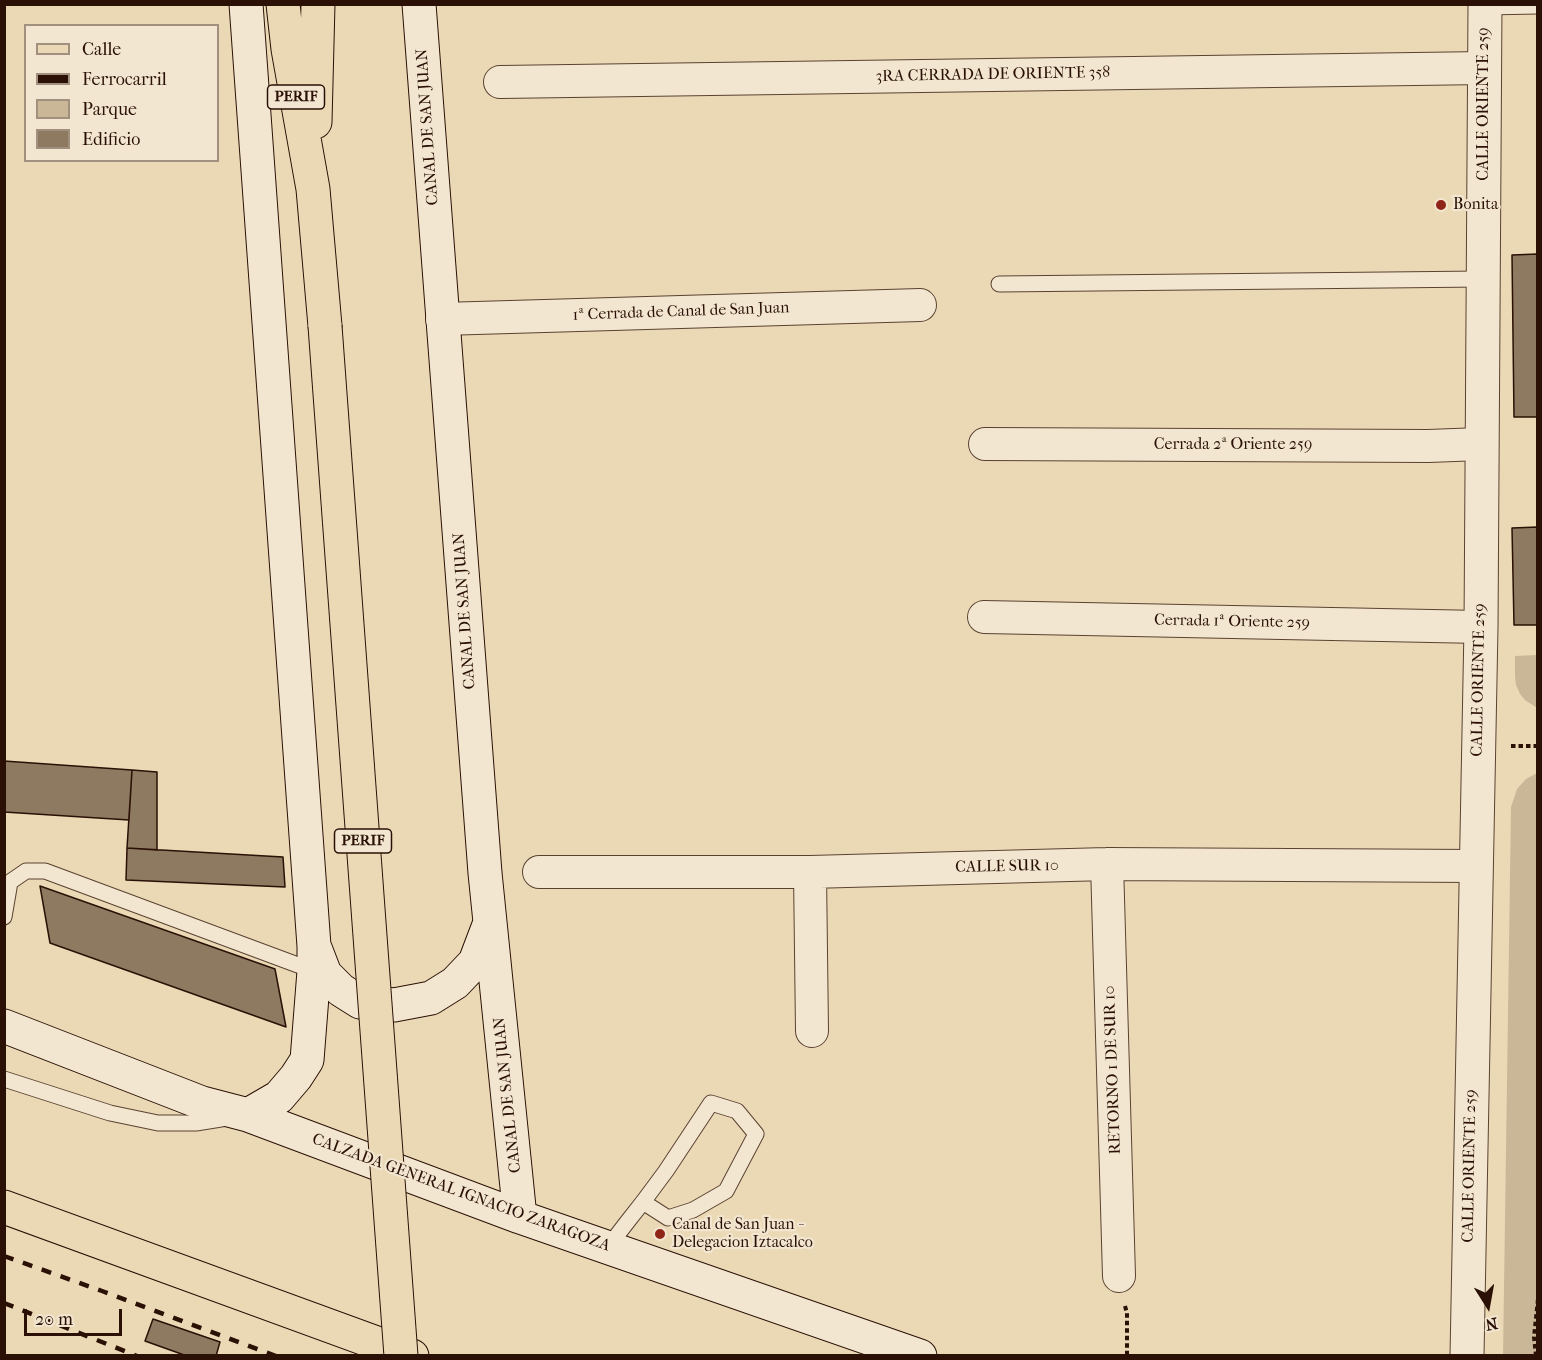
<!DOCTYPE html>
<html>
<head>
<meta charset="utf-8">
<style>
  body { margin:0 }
  #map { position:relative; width:1542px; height:1360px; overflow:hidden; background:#ebd9b6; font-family:"IM FELL French Canon",serif }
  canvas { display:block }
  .frame { position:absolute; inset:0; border:6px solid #2a1005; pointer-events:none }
  .legend { position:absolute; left:24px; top:24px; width:195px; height:138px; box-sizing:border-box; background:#f2e6d0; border:2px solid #a2907f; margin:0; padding:8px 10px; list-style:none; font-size:18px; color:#2a1005 }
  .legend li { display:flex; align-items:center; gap:12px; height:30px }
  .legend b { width:30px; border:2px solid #a2907f }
  .north { position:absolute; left:1458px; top:1276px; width:60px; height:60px; -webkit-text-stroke:4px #f2e6d0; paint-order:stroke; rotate:169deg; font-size:16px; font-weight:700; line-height:24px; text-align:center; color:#2a1005 }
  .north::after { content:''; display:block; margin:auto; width:21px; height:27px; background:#2a1005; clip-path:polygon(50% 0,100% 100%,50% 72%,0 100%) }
  .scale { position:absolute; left:24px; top:1309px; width:98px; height:27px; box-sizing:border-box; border:3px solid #2a1005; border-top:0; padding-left:8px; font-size:18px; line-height:21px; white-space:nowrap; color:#2a1005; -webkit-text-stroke:4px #f2e6d0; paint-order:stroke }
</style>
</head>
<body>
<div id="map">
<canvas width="1542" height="1360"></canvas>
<div class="frame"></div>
<ul class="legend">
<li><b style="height:8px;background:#ebd9b6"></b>Calle</li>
<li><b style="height:8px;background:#2a1005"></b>Ferrocarril</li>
<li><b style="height:16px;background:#cab798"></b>Parque</li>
<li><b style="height:16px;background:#8e7961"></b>Edificio</li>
</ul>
<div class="north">N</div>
<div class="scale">20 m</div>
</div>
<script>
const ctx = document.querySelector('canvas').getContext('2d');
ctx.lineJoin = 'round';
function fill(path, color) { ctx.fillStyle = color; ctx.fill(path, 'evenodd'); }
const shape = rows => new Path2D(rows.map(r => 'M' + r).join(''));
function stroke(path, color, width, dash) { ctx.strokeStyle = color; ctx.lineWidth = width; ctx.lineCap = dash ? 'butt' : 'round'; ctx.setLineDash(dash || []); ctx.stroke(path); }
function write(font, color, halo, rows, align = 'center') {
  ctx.font = font + ' "IM FELL French Canon",serif'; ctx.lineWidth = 4.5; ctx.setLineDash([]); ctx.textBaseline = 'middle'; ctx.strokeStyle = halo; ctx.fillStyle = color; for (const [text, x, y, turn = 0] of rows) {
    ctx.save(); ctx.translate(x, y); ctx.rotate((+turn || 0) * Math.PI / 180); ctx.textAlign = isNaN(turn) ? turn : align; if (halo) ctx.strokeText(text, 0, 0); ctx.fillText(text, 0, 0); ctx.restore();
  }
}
fill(shape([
  [1537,655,1538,655,1537,708,1525,700,1520,694,1516,685,1515,677,1515,656],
  [1537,773,1537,1355,1503,1355,1511,807,1517,789,1526,779]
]), '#cab798');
const building = shape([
  [1538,254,1538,417,1514,417,1512,255,1538,254],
  [1538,527,1538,625,1514,625,1512,528,1538,527],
  [4,761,132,770,129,820,4,812,4,761],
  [132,770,157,772,157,850,127,848,132,770],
  [127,848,283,857,285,887,126,880,127,848],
  [40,886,275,969,286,1027,50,943,40,886],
  [153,1319,220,1342,216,1356,187,1356,145,1341,153,1319]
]);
fill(building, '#8e7961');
stroke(building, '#2a1005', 1.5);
const service = shape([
  [1485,7,1538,6],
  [999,284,1482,279],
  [4,917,10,882,26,871,45,871,314,971],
  [4,1079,110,1113,158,1123,196,1123,227,1118],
  [608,1247,628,1221,643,1202,666,1171,711,1103,737,1111,756,1134,726,1191,693,1210,668,1218,643,1202]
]);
const minor = shape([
  [500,82,1485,68],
  [442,319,920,305],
  [985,444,1428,446,1481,444],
  [984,617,1481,627],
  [1107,864,1119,1276],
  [539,872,810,872,1107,864,1475,866],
  [810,872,812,1031]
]);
const tertiary = shape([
  [1467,1356,1481,627,1485,4]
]);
const secondary = shape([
  [246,4,314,946,314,971,307,1060,296,1077,279,1097,248,1115],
  [419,4,485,873,520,1217],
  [315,948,325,974,341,990,360,1002,394,1005,431,998,455,983,475,962,489,925],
  [4,1026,202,1103,248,1115,520,1217,920,1356]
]);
const primary = shape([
  [283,4,288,49,313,189,325,326],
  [315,122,318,4]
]);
const motorway = shape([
  [4,1207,412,1356]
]);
stroke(service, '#5a4231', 17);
stroke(minor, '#5a4231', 34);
stroke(tertiary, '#5a4231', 35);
stroke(secondary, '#2a1005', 35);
stroke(primary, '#2a1005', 35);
stroke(motorway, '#2a1005', 35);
stroke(shape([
  [1511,746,1538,746],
  [1125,1306,1127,1313,1127,1356],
  [1536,1356,1534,1337,1538,1299]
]), '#2a1005', 4, [4.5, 3]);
stroke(service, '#f2e6d0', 15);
stroke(minor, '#f2e6d0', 32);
stroke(tertiary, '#f2e6d0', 33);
stroke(secondary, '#f2e6d0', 33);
stroke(primary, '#ebd9b6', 33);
stroke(motorway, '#ebd9b6', 33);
stroke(shape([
  [4,1256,102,1291,276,1356],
  [4,1303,137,1356]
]), '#2a1005', 4.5, [10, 10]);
const primaryBridge = shape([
  [325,326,401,1356]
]);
stroke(primaryBridge, '#2a1005', 35, []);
stroke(primaryBridge, '#ebd9b6', 33);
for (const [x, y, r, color] of [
  [1441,205,6,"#8f2418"],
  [660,1234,6,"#8f2418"]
]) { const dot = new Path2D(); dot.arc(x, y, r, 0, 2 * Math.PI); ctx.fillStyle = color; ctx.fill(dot); stroke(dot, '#f2e6d0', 2); }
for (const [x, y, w] of [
  [296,97,57],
  [363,841,57]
]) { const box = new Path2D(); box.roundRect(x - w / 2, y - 12, w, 24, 4.5); ctx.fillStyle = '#f2e6d0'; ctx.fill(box); stroke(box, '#2a1005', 1.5); }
write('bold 15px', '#2a1005', null, [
  ["PERIF",296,97],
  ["PERIF",363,841]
]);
write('16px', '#2a1005', '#f2e6d0', [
  ["3RA CERRADA DE ORIENTE 358",993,75,-1],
  ["CALLE ORIENTE 259",1484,104,-90],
  ["CANAL DE SAN JUAN",428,127,-94],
  ["1ª Cerrada de Canal de San Juan",681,312,-2],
  ["Cerrada 2ª Oriente 259",1233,445],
  ["CANAL DE SAN JUAN",465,611,-94],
  ["Cerrada 1ª Oriente 259",1232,622,1],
  ["CALLE ORIENTE 259",1479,680,-89],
  ["CALLE SUR 10",1007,867,-1],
  ["RETORNO 1 DE SUR 10",1113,1070,-92],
  ["CANAL DE SAN JUAN",508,1095,-96],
  ["CALLE ORIENTE 259",1470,1166,-89],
  ["CALZADA GENERAL IGNACIO ZARAGOZA",461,1193,20]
]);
write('16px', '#2a1005', '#f2e6d0', [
  ["Bonita",1453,205],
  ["Canal de San Juan -",672,1225],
  ["Delegacion Iztacalco",672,1243]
], 'left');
</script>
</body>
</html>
